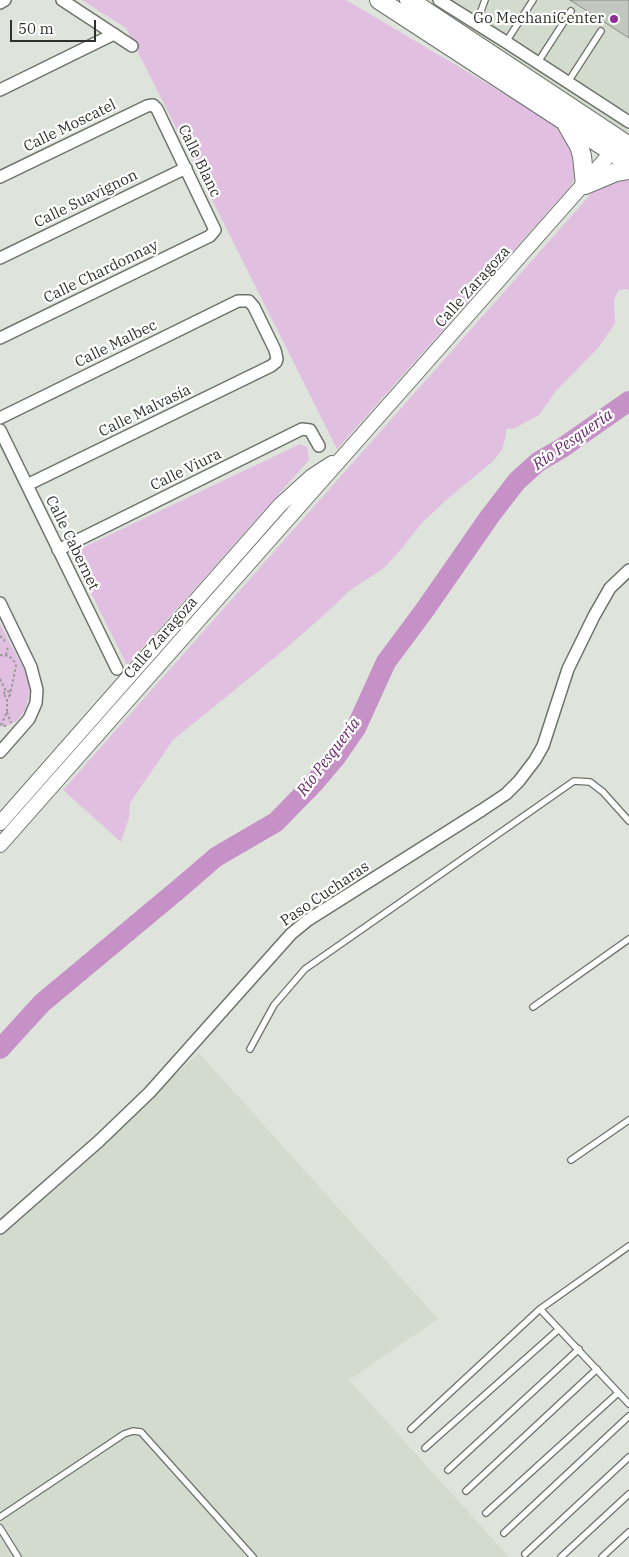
<!DOCTYPE html>
<html>
<head>
<meta charset="utf-8">
<style>
  body { margin:0 }
  #map { position:relative; width:629px; height:1557px; overflow:hidden; background:#dee3dc; font-family:"IBM Plex Serif",serif }
  canvas { display:block }
  .scale { position:absolute; left:10px; top:20px; width:86px; height:22px; box-sizing:border-box; border:2px solid #2f302e; border-top:0; padding-left:6px; font-size:15px; line-height:18px; white-space:nowrap; color:#2f302e; -webkit-text-stroke:4px #fff; paint-order:stroke }
</style>
</head>
<body>
<div id="map">
<canvas width="629" height="1557"></canvas>
<div class="scale">50 m</div>
</div>
<script>
const ctx = document.querySelector('canvas').getContext('2d');
ctx.lineJoin = 'round';
function fill(path, color) { ctx.fillStyle = color; ctx.fill(path, 'evenodd'); }
const shape = rows => new Path2D(rows.map(r => 'M' + r).join(''));
function stroke(path, color, width, dash) { ctx.strokeStyle = color; ctx.lineWidth = width; ctx.lineCap = dash ? 'butt' : 'round'; ctx.setLineDash(dash || []); ctx.stroke(path); }
function write(font, color, halo, rows, align = 'center') {
  ctx.font = font + ' "IBM Plex Serif",serif'; ctx.lineWidth = 4.5; ctx.setLineDash([]); ctx.textBaseline = 'middle'; ctx.strokeStyle = halo; ctx.fillStyle = color; for (const [text, x, y, turn = 0] of rows) {
    ctx.save(); ctx.translate(x, y); ctx.rotate((+turn || 0) * Math.PI / 180); ctx.textAlign = isNaN(turn) ? turn : align; if (halo) ctx.strokeText(text, 0, 0); ctx.fillText(text, 0, 0); ctx.restore();
  }
}
fill(shape([
  [419,0,629,0,629,136],
  [199,1053,438,1319,349,1380,509,1557,0,1557,0,1236]
]), '#d2dbcd');
fill(shape([
  [82,0,346,0,552,122,562,132,575,154,577,175,569,188,337,449,126,28],
  [629,177,629,291,627,289,622,289,618,291,614,300,615,323,598,348,556,391,539,415,515,428,506,429,506,436,502,450,492,462,445,501,421,524,402,548,384,568,349,591,323,616,279,654,173,740,130,803,129,818,121,842,63,790,590,195,599,186,610,181],
  [300,444,307,447,309,460,127,665,76,563,76,557,78,550],
  [0,624,28,677,30,689,26,708,21,716,15,722,4,727,0,726]
]), '#e0bfe0');
stroke(shape([
  [0,1049,42,1003,180,888,216,857,276,822,314,783,336,757,356,728,386,662,424,611,490,516,517,481,538,462,562,448,629,401]
]), '#c591c6', 20);
const building = shape([
  [570,0,629,0,629,38,570,0]
]);
fill(building, '#c2c7c0');
stroke(building, '#888c86', 1);
const service = shape([
  [483,27,481,11,485,0],
  [506,42,533,0],
  [538,62,571,11],
  [568,82,601,31],
  [533,1007,629,939],
  [250,1049,274,1005,305,969,574,781,590,782,603,792,629,821],
  [571,1160,629,1120],
  [540,1309,629,1404],
  [411,1429,540,1309,629,1246],
  [425,1448,559,1329],
  [448,1470,579,1349],
  [466,1491,597,1369],
  [486,1513,618,1393],
  [0,1517,124,1434,133,1431,141,1432,253,1557],
  [0,1528,18,1557],
  [504,1533,629,1416],
  [525,1554,629,1457],
  [561,1557,629,1494],
  [602,1557,629,1532]
]);
const minor = shape([
  [62,0,132,46],
  [439,0,506,42,629,122],
  [0,3,5,0],
  [0,90,114,34],
  [0,177,147,106,153,105,157,109,215,230,210,236,0,338],
  [0,258,186,168],
  [0,418,238,301,249,301,254,307,275,350,277,359,276,362,271,366,27,485],
  [0,430,117,669],
  [58,550,302,429,310,430,319,446],
  [0,603,31,667,37,690,36,703,29,719,0,752],
  [0,1228,99,1141,150,1092,291,934,308,920,482,810,506,794,519,781,535,760,543,746,568,669,594,616,610,588,629,570]
]);
const tertiary = shape([
  [0,823,280,505,312,476,332,463],
  [0,845,618,145]
]);
const primary = shape([
  [379,0,629,163],
  [409,0,629,146],
  [567,125,579,146,582,156,585,185,616,172,629,170]
]);
stroke(service, '#6d726b', 8);
stroke(minor, '#6d726b', 14);
stroke(tertiary, '#6d726b', 16);
stroke(primary, '#6d726b', 20);
stroke(shape([
  [0,636,5,641],
  [0,655,9,656,14,661,16,666,10,695],
  [6,655,8,646],
  [0,679,6,691],
  '4 694a3 3 0 1 1 6 0a3 3 0 1 1-6 0Z',
  [7,712,11,723],
  [6,726,1,725,7,712,7,697]
]), '#979a95', 2, [2.5, 2.5]);
stroke(service, '#fff', 5.5);
stroke(minor, '#fff', 11);
stroke(tertiary, '#fff', 14);
stroke(primary, '#fff', 18);
for (const [x, y, r, color] of [
  [614,19,5,"#902d95"]
]) { const dot = new Path2D(); dot.arc(x, y, r, 0, 2 * Math.PI); ctx.fillStyle = color; ctx.fill(dot); stroke(dot, '#fff', 2); }
write('15px', '#2f302e', '#fff', [
  ["Go MechaniCenter",604,19]
], 'right');
write('15px', '#2f302e', '#fff', [
  ["Calle Moscatel",70,126,-26],
  ["Calle Blanc",199,161,64],
  ["Calle Suavignon",86,199,-26],
  ["Calle Chardonnay",101,272,-26],
  ["Calle Zaragoza",473,287,-48],
  ["Calle Malbec",116,344,-26],
  ["Calle Malvasía",145,411,-26],
  ["Calle Viura",186,470,-26],
  ["Calle Cabernet",72,543,64],
  ["Calle Zaragoza",161,638,-49],
  ["Paso Cucharas",325,894,-34]
]);
write('italic 16px', '#6b2d6d', '#fff', [
  ["Río Pesquería",573,440,-35],
  ["Río Pesquería",329,757,-53]
]);
</script>
</body>
</html>
